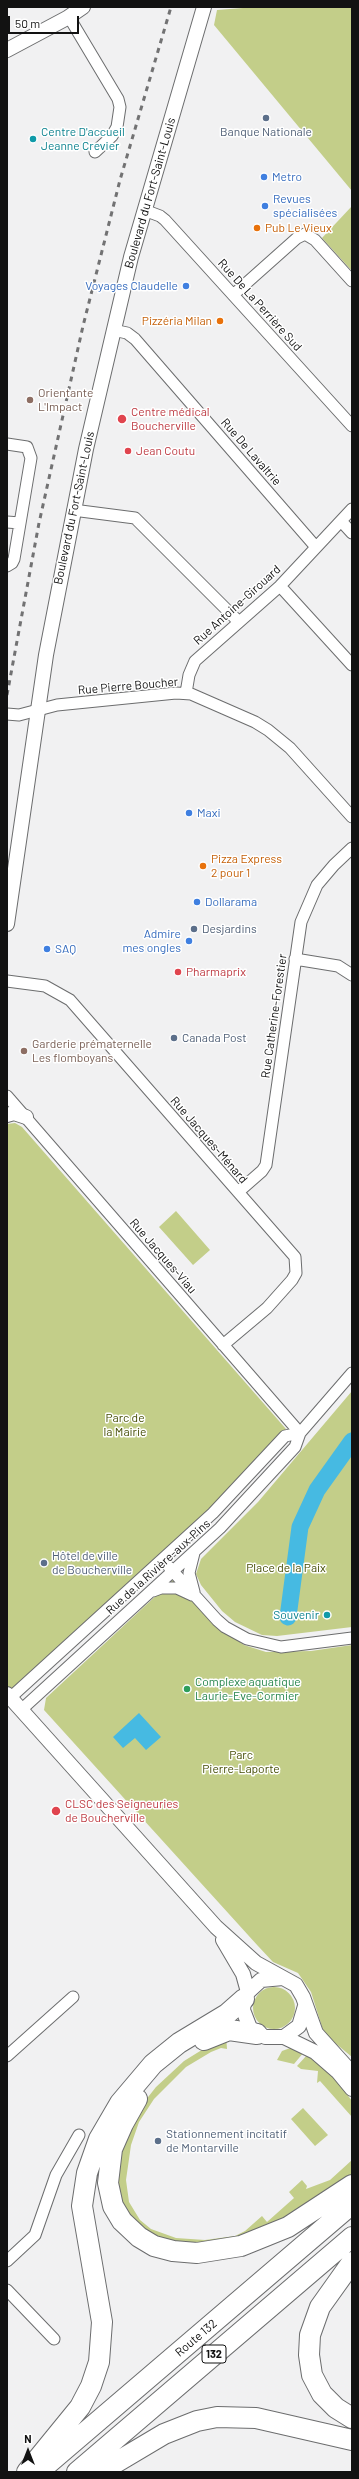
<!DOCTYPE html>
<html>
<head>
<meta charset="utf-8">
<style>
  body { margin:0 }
  #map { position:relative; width:359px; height:2479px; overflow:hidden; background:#f1f1f2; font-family:Barlow,sans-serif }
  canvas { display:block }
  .frame { position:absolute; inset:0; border:8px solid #121212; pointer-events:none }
  .north { position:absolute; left:8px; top:2431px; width:40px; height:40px; -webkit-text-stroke:3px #fff; paint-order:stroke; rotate:0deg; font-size:11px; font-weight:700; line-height:16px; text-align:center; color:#121212 }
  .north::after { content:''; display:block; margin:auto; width:14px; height:18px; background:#121212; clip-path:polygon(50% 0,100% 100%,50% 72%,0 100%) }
  .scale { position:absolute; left:8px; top:16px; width:71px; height:18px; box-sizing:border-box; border:2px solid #121212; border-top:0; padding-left:5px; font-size:12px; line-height:14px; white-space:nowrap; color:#121212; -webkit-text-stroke:3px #fff; paint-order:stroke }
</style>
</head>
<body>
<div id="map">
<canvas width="359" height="2479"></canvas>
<div class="frame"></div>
<div class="north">N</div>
<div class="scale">50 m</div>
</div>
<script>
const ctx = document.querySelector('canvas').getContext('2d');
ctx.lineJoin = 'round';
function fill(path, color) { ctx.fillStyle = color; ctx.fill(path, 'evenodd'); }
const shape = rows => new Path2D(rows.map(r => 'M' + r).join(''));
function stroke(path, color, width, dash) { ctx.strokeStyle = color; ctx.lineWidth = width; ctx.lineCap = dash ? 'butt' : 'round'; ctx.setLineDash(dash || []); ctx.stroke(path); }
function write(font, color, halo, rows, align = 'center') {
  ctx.font = font + ' Barlow,sans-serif'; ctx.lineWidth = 3; ctx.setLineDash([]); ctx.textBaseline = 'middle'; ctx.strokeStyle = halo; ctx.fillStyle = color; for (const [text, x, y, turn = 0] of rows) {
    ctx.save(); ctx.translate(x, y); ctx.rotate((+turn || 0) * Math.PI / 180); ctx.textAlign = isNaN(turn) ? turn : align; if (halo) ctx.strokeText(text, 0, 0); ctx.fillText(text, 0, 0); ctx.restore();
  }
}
fill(shape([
  [256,7,352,7,352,191,214,25,217,10],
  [352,206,352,271,322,238],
  [15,1123,22,1127,286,1429,197,1522,10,1693,7,1689,7,1124],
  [176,1211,210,1250,193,1265,159,1227],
  [352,1391,352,1627,277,1636,262,1635,235,1622,222,1611,201,1585,196,1574,201,1559,258,1502],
  [175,1578,226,1632,244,1645,266,1652,311,1651,352,1645,352,2057,329,2038,323,2030,311,1992,298,1973,273,1962,258,1946,44,1710,46,1698],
  '253 2008a21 21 0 1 1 42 0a21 21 0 1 1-42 0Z',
  [226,2035,227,2049,221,2048,211,2052,186,2067,154,2099,139,2122,131,2145,126,2180,129,2202,140,2220,151,2229,176,2238,205,2240,235,2236,245,2231,262,2216,267,2222,294,2198,289,2192,302,2180,307,2186,306,2189,330,2180,352,2160,352,2175,289,2217,228,2241,186,2244,158,2238,133,2221,123,2205,117,2189,120,2153,141,2106,156,2087,184,2061],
  [293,2047,304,2052,294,2064,277,2060,282,2051],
  [307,2055,333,2076,352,2101,352,2117,320,2081,317,2083,318,2071,301,2069,297,2066],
  [303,2108,328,2135,315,2146,291,2119]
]), '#c3ce89');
fill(shape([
  [139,1713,161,1737,146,1750,135,1738,123,1748,113,1737]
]), '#46bae2');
stroke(shape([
  [288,1617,300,1527,317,1490,352,1441]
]), '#46bae2', 17);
const minor = shape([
  [69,17,118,99,120,107,117,127,112,136,95,152],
  [144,210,160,216,165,220,352,426],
  [233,295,297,238,305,234,315,240,352,281],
  [113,330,127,333,135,339,315,546],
  [7,444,27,447,31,458,14,559,12,563,7,566],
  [73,510,135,518,238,621],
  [341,521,352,533],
  [7,522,20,523],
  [280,586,352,665],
  [186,693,189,675,195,661,280,586,352,509],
  [7,714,19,715,57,705,176,693,191,694,255,722,268,730,290,748,352,817],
  [295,959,338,966,352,975],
  [7,981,45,986,70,1000,295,1257,296,1273,292,1280,267,1308,223,1345],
  [7,1096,300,1433],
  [238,1192,262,1171,266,1165,301,922,317,885,334,865,352,848],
  [169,1567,217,1620,225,1627,247,1639,281,1647,352,1638],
  [153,1591,161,1588,177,1588,192,1595],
  [194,1592,189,1573,194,1553],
  [10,1698,213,1513,285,1436,300,1433],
  [21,1710,220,1528,295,1447,300,1433,352,1373],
  [7,2056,73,1997],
  [7,2261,35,2235,56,2175,79,2135],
  [7,2290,54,2339]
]);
const tertiary = shape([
  [7,50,67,18,83,7],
  [7,924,46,655,86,449,131,257,204,7],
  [7,1115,14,1113,26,1117],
  [7,1694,216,1927,256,1963,296,1985,303,1997,316,2033,352,2073],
  [223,1940,243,1974,248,1992],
  [283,1978,261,1980,248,1992,244,1999,243,2010,250,2028,265,2037,284,2037,299,2026,305,2006],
  [284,2037,315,2052,338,2072,352,2089]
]);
const motorway = shape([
  [204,2040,229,2030,257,2034],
  [137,2099,123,2124,112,2149,108,2183,113,2206,122,2221,139,2237,154,2246,173,2251,197,2253,241,2246,288,2227,352,2185],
  [352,2262,320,2307,310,2335,309,2355,312,2375,322,2394,336,2408,352,2418],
  [42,2469,352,2204],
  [27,2472,80,2407,91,2386,99,2362,102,2322,82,2206,87,2173,99,2139,120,2103,153,2064,179,2043,227,2014,244,1999],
  [77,2472,352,2237],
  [100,2472,164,2434,197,2421,217,2417,256,2418,352,2440]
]);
stroke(minor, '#6c6d6e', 13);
stroke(tertiary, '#6c6d6e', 16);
stroke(motorway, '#6c6d6e', 22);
stroke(minor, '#fff', 11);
stroke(tertiary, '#fff', 14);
stroke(motorway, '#fff', 20);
stroke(shape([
  [7,695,39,523,83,326,120,180,171,7]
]), '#727273', 3, [5, 5]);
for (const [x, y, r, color] of [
  [266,118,4,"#5c6f8a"],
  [33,139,4,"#0f9aa8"],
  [264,177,4,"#3f7fe0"],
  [265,206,4,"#3f7fe0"],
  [257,228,4,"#e8710a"],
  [186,286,4,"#3f7fe0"],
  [220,321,4,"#e8710a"],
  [30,400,4,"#8d6e63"],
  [122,419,5,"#e0444e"],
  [128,451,4,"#e0444e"],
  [189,813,4,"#3f7fe0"],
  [203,866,4,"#e8710a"],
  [197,902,4,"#3f7fe0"],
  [194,929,4,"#5c6f8a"],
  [189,941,4,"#3f7fe0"],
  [47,949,4,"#3f7fe0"],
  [178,972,4,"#e0444e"],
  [174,1038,4,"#5c6f8a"],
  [24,1051,4,"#8d6e63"],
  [44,1563,4,"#5c6f8a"],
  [327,1615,4,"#0f9aa8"],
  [187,1689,4,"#2e9e5b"],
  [56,1811,5,"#e0444e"],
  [158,2141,4,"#5c6f8a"]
]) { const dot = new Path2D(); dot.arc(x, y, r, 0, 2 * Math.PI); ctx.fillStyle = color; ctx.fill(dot); stroke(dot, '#fff', 1.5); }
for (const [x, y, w] of [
  [214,2354,24]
]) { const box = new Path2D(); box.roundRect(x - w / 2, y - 9, w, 18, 3); ctx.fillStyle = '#fff'; ctx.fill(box); stroke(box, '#121212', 1); }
write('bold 11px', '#121212', null, [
  ["132",214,2354]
]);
write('12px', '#0d838f', '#fff', [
  ["Centre D'accueil",41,132],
  ["Jeanne Crevier",41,146],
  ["Souvenir",319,1615,"right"]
], 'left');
write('12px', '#4e5e75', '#fff', [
  ["Banque Nationale",266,132,"center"],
  ["Desjardins",202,929],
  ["Canada Post",182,1038],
  ["Hôtel de ville",52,1556],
  ["de Boucherville",52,1570],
  ["Stationnement incitatif",166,2134],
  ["de Montarville",166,2148]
], 'left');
write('12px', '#366cbe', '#fff', [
  ["Metro",272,177],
  ["Revues",273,199],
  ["spécialisées",273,213],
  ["Voyages Claudelle",178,286,"right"],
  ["Maxi",197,813],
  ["Dollarama",205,902],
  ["Admire",181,934,"right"],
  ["mes ongles",181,948,"right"],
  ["SAQ",55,949]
], 'left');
write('12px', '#121212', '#fff', [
  ["Boulevard du Fort-Saint-Louis",150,193,-74],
  ["Rue De La Perrière Sud",260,305,48],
  ["Rue De Lavaltrie",251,452,49],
  ["Boulevard du Fort-Saint-Louis",74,508,-78],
  ["Rue Antoine-Girouard",237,605,-42],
  ["Rue Pierre Boucher",128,686,-5],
  ["Rue Catherine-Forestier",274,1016,-82],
  ["Rue Jacques-Ménard",209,1140,49],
  ["Rue Jacques-Viau",163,1256,49],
  ["Rue de la Rivière-aux-Pins",158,1567,-42],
  ["Route 132",196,2338,-40]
]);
write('12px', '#c56008', '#fff', [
  ["Pub Le Vieux",265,228],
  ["Pizzéria Milan",212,321,"right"],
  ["Pizza Express",211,859],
  ["2 pour 1",211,873]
], 'left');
write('12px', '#785e54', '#fff', [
  ["Orientante",38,393],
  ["L'Impact",38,407],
  ["Garderie prématernelle",32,1044],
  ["Les flomboyans",32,1058]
], 'left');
write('12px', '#be3a42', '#fff', [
  ["Centre médical",131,412],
  ["Boucherville",131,426],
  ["Jean Coutu",136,451],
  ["Pharmaprix",186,972],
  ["CLSC des Seigneuries",65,1804],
  ["de Boucherville",65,1818]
], 'left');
write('12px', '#444c03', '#fff', [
  ["Parc de",125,1418],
  ["la Mairie",125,1432],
  ["Place de la Paix",286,1568],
  ["Parc",241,1755],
  ["Pierre-Laporte",241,1769]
]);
write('12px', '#27864d', '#fff', [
  ["Complexe aquatique",195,1682],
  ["Laurie-Eve-Cormier",195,1696]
], 'left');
</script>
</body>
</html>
